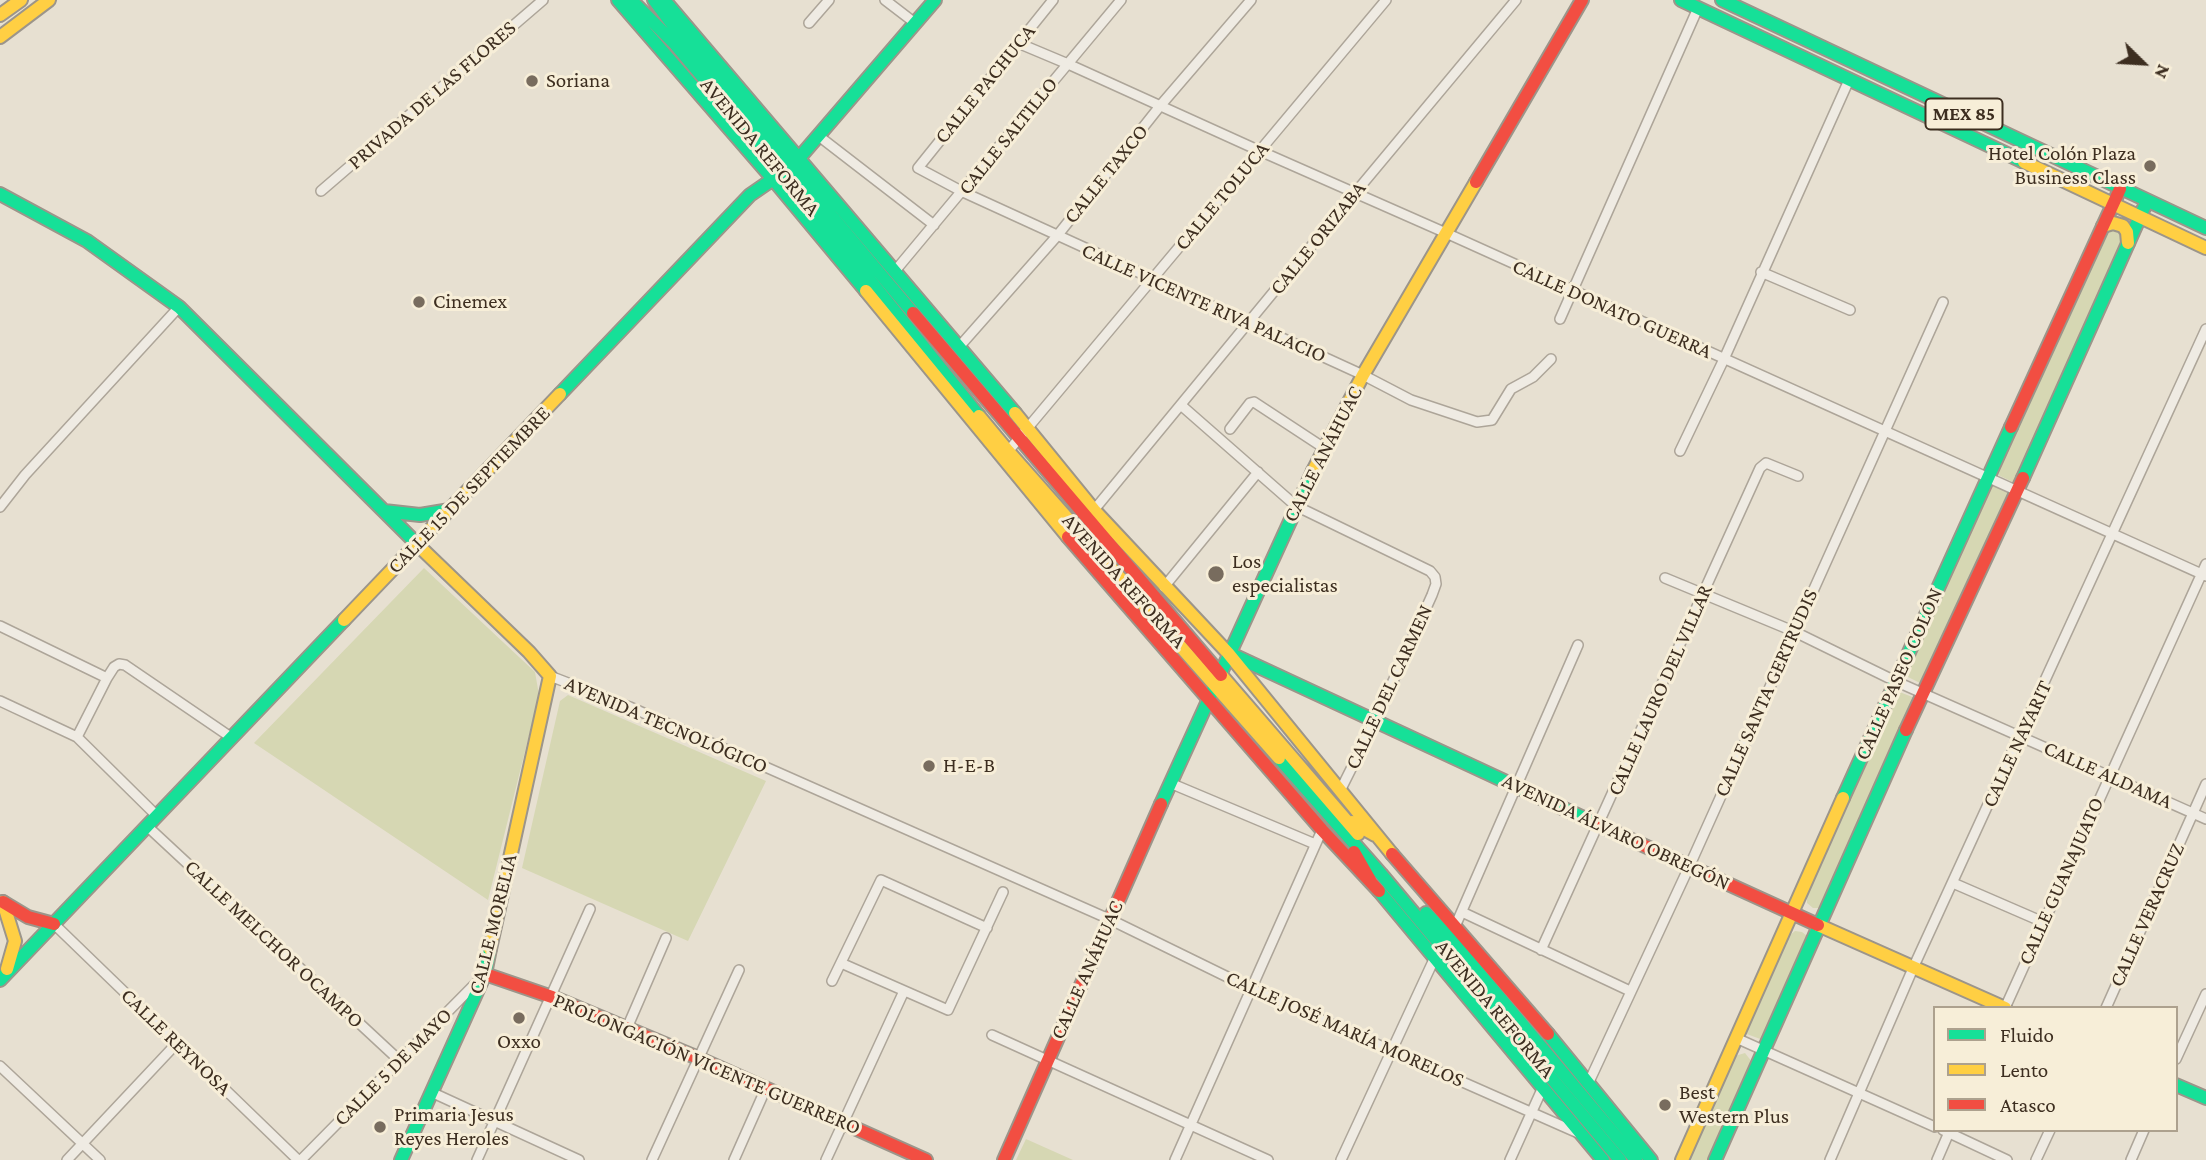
<!DOCTYPE html>
<html>
<head>
<meta charset="utf-8">
<style>
  body { margin:0 }
  #map { position:relative; width:2206px; height:1160px; overflow:hidden; background:#e7e0d1; font-family:"Crimson Pro",serif }
  canvas { display:block }
  .legend { position:absolute; left:1933px; top:1006px; width:245px; height:126px; box-sizing:border-box; background:#f7eed8; border:2px solid #ada18e; margin:0; padding:9px 12px; list-style:none; font-size:21px; color:#3d2e20 }
  .legend li { display:flex; align-items:center; gap:14px; height:35px }
  .legend b { width:35px; border:2px solid #ada18e }
  .north { position:absolute; left:2108px; top:28px; width:70px; height:70px; -webkit-text-stroke:5px #f7eed8; paint-order:stroke; rotate:114deg; font-size:19px; font-weight:700; line-height:28px; text-align:center; color:#3d2e20 }
  .north::after { content:''; display:block; margin:auto; width:24px; height:32px; background:#3d2e20; clip-path:polygon(50% 0,100% 100%,50% 72%,0 100%) }
</style>
</head>
<body>
<div id="map">
<canvas width="2206" height="1160"></canvas>
<ul class="legend">
<li><b style="height:9px;background:#16e098"></b>Fluido</li>
<li><b style="height:9px;background:#ffcf43"></b>Lento</li>
<li><b style="height:9px;background:#f24e42"></b>Atasco</li>
</ul>
<div class="north">N</div>
</div>
<script>
const ctx = document.querySelector('canvas').getContext('2d');
ctx.lineJoin = 'round';
function fill(path, color) { ctx.fillStyle = color; ctx.fill(path, 'evenodd'); }
const shape = rows => new Path2D(rows.map(r => 'M' + r).join(''));
function stroke(path, color, width, dash) { ctx.strokeStyle = color; ctx.lineWidth = width; ctx.lineCap = dash ? 'butt' : 'round'; ctx.setLineDash(dash || []); ctx.stroke(path); }
function write(font, color, halo, rows, align = 'center') {
  ctx.font = font + ' "Crimson Pro",serif'; ctx.lineWidth = 6; ctx.setLineDash([]); ctx.textBaseline = 'middle'; ctx.strokeStyle = halo; ctx.fillStyle = color; for (const [text, x, y, turn = 0] of rows) {
    ctx.save(); ctx.translate(x, y); ctx.rotate((+turn || 0) * Math.PI / 180); ctx.textAlign = isNaN(turn) ? turn : align; if (halo) ctx.strokeText(text, 0, 0); ctx.fillText(text, 0, 0); ctx.restore();
  }
}
fill(shape([
  [2112,227,2124,232,2122,251,2015,483,1994,473,2100,240],
  [1990,482,2011,492,1922,684,1904,675],
  [424,568,535,672,539,695,488,900,254,743],
  [1897,691,1915,698,1820,908,1813,908,1807,903,1807,895],
  [568,695,766,781,688,941,522,868,560,701],
  [1795,931,1802,932,1807,936,1807,943,1763,1040,1744,1033,1789,936],
  [1745,1053,1752,1062,1710,1160,1688,1160,1735,1056],
  [1026,1139,1073,1160,1016,1160]
]), '#d6d7b3');
const street = shape([
  [885,0,915,23],
  [1053,0,918,168,963,192,1363,375,1411,400,1477,422,1492,420,1511,389,1533,377,1551,359],
  [809,23,829,0],
  [1018,43,1068,64,1260,151,1446,233,2206,576],
  [820,137,934,225],
  [321,191,543,0],
  [895,271,1121,0],
  [1761,272,1850,310],
  [1560,319,1698,8],
  [959,347,1057,236,1160,106,1251,0],
  [1182,406,1296,506,1430,571,1435,577,1436,584,1432,595,1375,721,1340,791],
  [1230,429,1250,403,1254,402,1324,448],
  [1680,451,1724,359,1849,80],
  [1005,455,1386,0],
  [0,507,25,475,179,307],
  [1094,510,1355,193,1516,0],
  [1665,578,1793,631,1895,681,2206,819],
  [1164,587,1258,472],
  [0,626,107,678],
  [550,676,630,707,1109,919,1252,989,1578,1133],
  [0,701,77,737,157,816],
  [77,737,107,678,114,667,119,664,125,665,232,738],
  [1170,783,1315,844],
  [147,826,400,1061],
  [1953,883,2043,922],
  [1462,912,1630,991],
  [54,924,298,1160],
  [1454,929,1578,645],
  [1541,950,1760,468,1766,463,1798,476],
  [841,963,948,1010,1003,892],
  [832,981,881,880,987,928],
  [2005,1008,2206,564],
  [2106,1008,2206,784],
  [627,1028,666,938],
  [992,1035,1268,1160],
  [1736,1038,1935,1127],
  [2176,1059,2206,994],
  [0,1066,100,1160],
  [1588,1084,1689,867,1943,302],
  [431,1092,579,1160],
  [1943,1130,2007,1160],
  [67,1160,177,1043],
  [301,1160,480,979],
  [477,1160,590,909],
  [652,1160,739,970],
  [734,1160,766,1088],
  [826,1160,904,991],
  [1175,1160,1322,830],
  [1341,1160,1436,955],
  [1510,1160,1543,1087],
  [1830,1160,1914,966,2206,329],
  [1937,1160,1950,1130],
  [2036,1160,2050,1130],
  [2131,1160,2144,1130]
]);
const fast = shape([
  [618,0,773,179,866,291],
  [631,0,674,43,783,172,979,416],
  [654,0,681,36,913,313],
  [664,0,1015,413],
  [1681,0,2024,162],
  [1722,0,2206,228],
  [794,164,935,0],
  [0,194,87,241,179,307,421,548],
  [560,394,750,195,779,175],
  [2023,478,2147,201],
  [384,511,420,515,450,510],
  [1231,654,1601,826],
  [1279,758,1381,874,1620,1160],
  [1843,798,2011,427],
  [1161,804,1313,471],
  [1379,891,1603,1160],
  [1426,913,1449,937,1636,1160],
  [0,980,344,620],
  [1548,1034,1651,1160],
  [2176,1085,2206,1098],
  [401,1160,485,974,490,949],
  [1715,1160,1906,730]
]);
const slow = shape([
  [0,15,21,0],
  [0,37,49,0],
  [2024,162,2206,248],
  [2103,226,2113,223,2123,226,2127,232,2128,243],
  [866,291,1068,537],
  [1015,413,1094,510,1228,653,1392,854],
  [979,416,1008,451,1279,758],
  [1313,471,1363,375,1476,182],
  [421,548,529,652,550,676,490,949],
  [344,620,560,394],
  [1221,675,1358,834],
  [1352,822,1375,835],
  [3,902,15,941,7,969],
  [1818,925,2005,1008],
  [1682,1160,1843,798]
]);
const jam = shape([
  [1476,182,1582,0],
  [913,313,1221,675],
  [2011,427,2120,189],
  [1068,537,1322,830,1379,891],
  [1906,730,2023,478],
  [1601,826,1818,925],
  [1354,852,1370,880],
  [1392,854,1548,1034],
  [3,902,28,917,54,924],
  [485,974,552,997,698,1058,926,1160],
  [1004,1160,1161,804]
]);
stroke(street, '#ada599', 12);
stroke(fast, '#9c958a', 16);
stroke(slow, '#9c958a', 16);
stroke(jam, '#9c958a', 16);
stroke(street, '#efebe3', 9);
stroke(fast, '#16e098', 12);
stroke(slow, '#ffcf43', 12);
stroke(jam, '#f24e42', 12);
for (const [x, y, r, color] of [
  [532,81,7,"#786c5e"],
  [2150,166,7,"#786c5e"],
  [419,302,7,"#786c5e"],
  [1216,574,9,"#786c5e"],
  [929,766,7,"#786c5e"],
  [519,1018,7,"#786c5e"],
  [1665,1105,7,"#786c5e"],
  [380,1127,7,"#786c5e"]
]) { const dot = new Path2D(); dot.arc(x, y, r, 0, 2 * Math.PI); ctx.fillStyle = color; ctx.fill(dot); stroke(dot, '#f7eed8', 2.5); }
for (const [x, y, w] of [
  [1964,114,77]
]) { const box = new Path2D(); box.roundRect(x - w / 2, y - 15.5, w, 31, 5); ctx.fillStyle = '#f7eed8'; ctx.fill(box); stroke(box, '#3d2e20', 2); }
write('bold 19px', '#3d2e20', null, [
  ["MEX 85",1964,114]
]);
write('21px', '#3d2e20', '#f7eed8', [
  ["Soriana",546,81],
  ["Hotel Colón Plaza",2136,154,"right"],
  ["Business Class",2136,178,"right"],
  ["Cinemex",433,302],
  ["Los",1232,562],
  ["especialistas",1232,586],
  ["H-E-B",943,766],
  ["Oxxo",519,1042,"center"],
  ["Best",1679,1093],
  ["Western Plus",1679,1117],
  ["Primaria Jesus",394,1115],
  ["Reyes Heroles",394,1139]
], 'left');
write('21px', '#3d2e20', '#f7eed8', [
  ["CALLE PACHUCA",985,84,-51],
  ["PRIVADA DE LAS FLORES",432,95,-41],
  ["CALLE SALTILLO",1008,136,-51],
  ["AVENIDA REFORMA",760,147,50],
  ["CALLE TAXCO",1106,174,-51],
  ["CALLE TOLUCA",1222,196,-50],
  ["CALLE ORIZABA",1318,238,-51],
  ["CALLE VICENTE RIVA PALACIO",1204,303,24],
  ["CALLE DONATO GUERRA",1612,309,24],
  ["CALLE ANÁHUAC",1323,454,-63],
  ["CALLE 15 DE SEPTIEMBRE",469,490,-46],
  ["AVENIDA REFORMA",1124,581,48],
  ["CALLE PASEO COLÓN",1899,674,-66],
  ["CALLE DEL CARMEN",1389,687,-65],
  ["CALLE LAURO DEL VILLAR",1660,690,-66],
  ["CALLE SANTA GERTRUDIS",1766,693,-66],
  ["AVENIDA TECNOLÓGICO",666,725,23],
  ["CALLE NAYARIT",2017,744,-65],
  ["CALLE ALDAMA",2108,775,24],
  ["AVENIDA ÁLVARO OBREGÓN",1616,832,25],
  ["CALLE GUANAJUATO",2061,881,-66],
  ["CALLE VERACRUZ",2147,915,-66],
  ["CALLE MORELIA",493,924,-76],
  ["CALLE MELCHOR OCAMPO",274,944,43],
  ["CALLE ANÁHUAC",1087,970,-66],
  ["AVENIDA REFORMA",1495,1009,50],
  ["CALLE JOSÉ MARÍA MORELOS",1345,1029,24],
  ["CALLE REYNOSA",176,1042,44],
  ["PROLONGACIÓN VICENTE GUERRERO",707,1064,23],
  ["CALLE 5 DE MAYO",393,1067,-45]
]);
</script>
</body>
</html>
